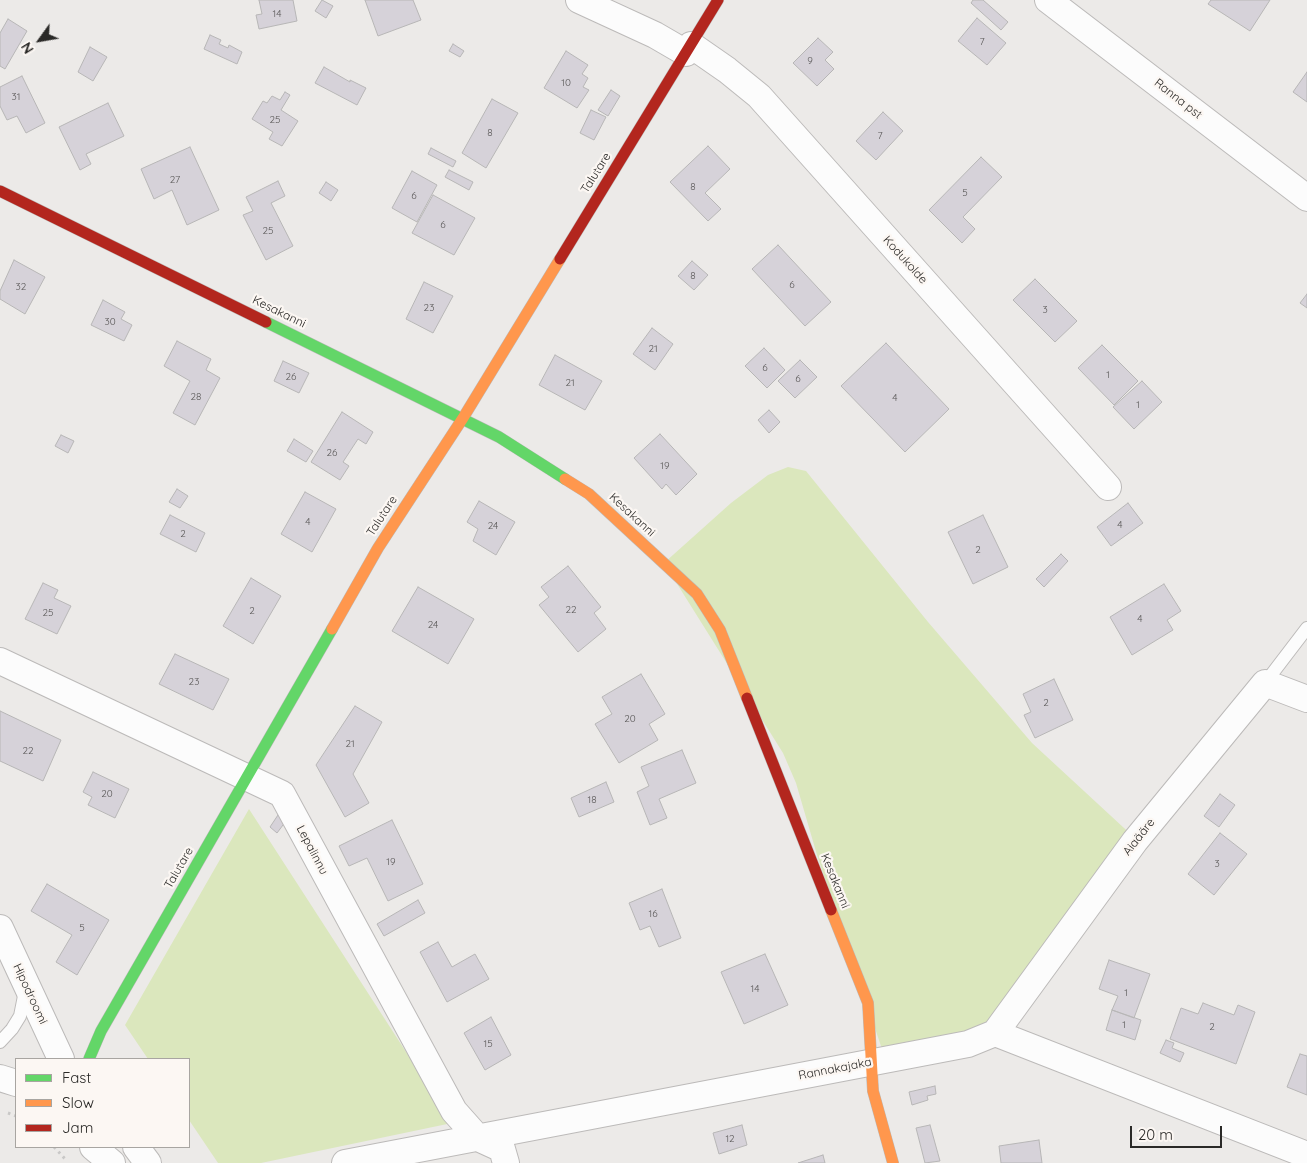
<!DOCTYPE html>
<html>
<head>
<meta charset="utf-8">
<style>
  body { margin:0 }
  #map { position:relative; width:1307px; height:1163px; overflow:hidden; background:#eceae8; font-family:Quicksand,sans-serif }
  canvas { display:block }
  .legend { position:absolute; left:15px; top:1058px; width:175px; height:90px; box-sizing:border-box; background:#fcf7f3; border:1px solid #a8a5a1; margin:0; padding:6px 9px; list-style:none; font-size:15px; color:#2a2927 }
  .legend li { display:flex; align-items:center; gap:10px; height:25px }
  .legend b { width:25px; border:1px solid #a8a5a1 }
  .north { position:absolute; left:15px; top:15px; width:50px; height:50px; -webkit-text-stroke:4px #fcf7f3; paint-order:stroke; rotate:238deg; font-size:14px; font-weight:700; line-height:20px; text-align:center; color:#2a2927 }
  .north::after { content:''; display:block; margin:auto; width:18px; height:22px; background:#2a2927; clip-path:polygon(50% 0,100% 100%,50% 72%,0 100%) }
  .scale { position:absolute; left:1130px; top:1126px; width:92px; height:22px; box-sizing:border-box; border:2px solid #2a2927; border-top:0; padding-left:6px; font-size:15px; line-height:18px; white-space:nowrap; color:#2a2927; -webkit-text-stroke:4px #fcf7f3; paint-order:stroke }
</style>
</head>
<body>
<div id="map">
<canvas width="1307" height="1163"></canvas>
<ul class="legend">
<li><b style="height:6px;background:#63d668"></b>Fast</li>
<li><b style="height:6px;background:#ff974d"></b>Slow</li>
<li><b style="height:6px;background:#b3261e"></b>Jam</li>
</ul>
<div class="north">N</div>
<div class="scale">20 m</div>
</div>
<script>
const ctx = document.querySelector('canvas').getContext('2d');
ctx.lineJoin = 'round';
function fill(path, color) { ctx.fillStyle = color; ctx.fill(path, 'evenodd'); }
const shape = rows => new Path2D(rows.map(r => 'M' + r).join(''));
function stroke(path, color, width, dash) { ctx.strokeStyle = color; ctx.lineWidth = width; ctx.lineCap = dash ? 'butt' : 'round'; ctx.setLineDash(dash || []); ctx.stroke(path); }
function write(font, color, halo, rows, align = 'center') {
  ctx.font = font + ' Quicksand,sans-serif'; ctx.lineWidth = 4.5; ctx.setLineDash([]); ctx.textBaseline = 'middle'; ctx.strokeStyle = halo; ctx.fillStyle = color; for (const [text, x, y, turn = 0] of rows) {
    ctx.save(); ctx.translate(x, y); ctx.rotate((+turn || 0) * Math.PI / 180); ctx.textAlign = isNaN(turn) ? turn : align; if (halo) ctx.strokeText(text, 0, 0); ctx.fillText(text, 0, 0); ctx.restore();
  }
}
fill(shape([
  [788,467,806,471,928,622,1032,743,1137,840,990,1037,886,1061,817,855,796,783,783,753,664,563,731,503,768,475],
  [249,809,452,1123,261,1163,218,1163,189,1120,189,1059,148,1059,125,1025]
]), '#dbe7bd');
const building = shape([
  [259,0,293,0,297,21,259,29,256,15,262,14,259,0],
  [322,0,333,6,326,18,315,11,322,0],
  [365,0,413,0,421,20,378,36,365,0],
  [973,0,983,0,1008,22,1001,30,971,3,973,0],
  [1211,0,1270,0,1250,31,1208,4,1211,0],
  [977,18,1006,43,987,65,958,41,977,18],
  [8,19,27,31,5,69,0,66,0,33,8,19],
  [210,35,221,40,219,44,228,48,229,45,242,52,237,64,204,49,210,35],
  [818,38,833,52,825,60,834,69,817,86,793,63,818,38],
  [453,44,464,51,460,57,449,51,453,44],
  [90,47,107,57,93,81,78,72,90,47],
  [566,51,588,65,582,74,588,78,583,87,589,90,577,108,544,88,566,51],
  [324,67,350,82,350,80,366,88,357,105,315,83,324,67],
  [1307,72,1307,102,1293,92,1307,72],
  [22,76,45,123,26,133,17,116,7,120,0,106,0,87,22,76],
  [611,90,620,96,608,116,598,110,611,90],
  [285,92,290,95,281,110,298,121,282,146,269,139,273,132,252,119,263,101,267,103,272,96,280,100,285,92],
  [492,99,518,113,486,168,462,153,492,99],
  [108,103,124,136,86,154,91,164,80,170,59,127,108,103],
  [591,110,606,117,594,140,580,133,591,110],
  [883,112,903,131,876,160,856,141,883,112],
  [708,146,730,169,705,193,721,209,708,221,670,182,708,146],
  [190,147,219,210,187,225,172,190,154,199,141,169,190,147],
  [431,148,456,161,453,167,428,154,431,148],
  [981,157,1002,177,963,217,975,229,962,243,929,210,981,157],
  [449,170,473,182,469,190,445,177,449,170],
  [412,171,437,185,417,222,392,208,412,171],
  [278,181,285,196,271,203,293,246,266,260,243,215,253,211,246,197,278,181],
  [326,182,338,190,331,201,319,193,326,182],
  [433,195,475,218,454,255,412,233,433,195],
  [778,245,831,302,805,326,752,269,778,245],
  [14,260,45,277,25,314,0,299,0,291,14,260],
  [692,261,708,275,694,290,678,276,692,261],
  [1035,279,1077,321,1055,342,1013,300,1035,279],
  [424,282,453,296,433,333,406,319,424,282],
  [1307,294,1307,308,1300,303,1307,294],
  [103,300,125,312,121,319,132,325,124,341,91,325,103,300],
  [652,328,673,344,655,370,633,354,652,328],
  [177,341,211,359,206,370,220,378,195,425,173,413,190,381,164,366,177,341],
  [886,343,949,409,905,452,841,386,886,343],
  [1102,345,1138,381,1114,405,1078,368,1102,345],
  [764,348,785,370,767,388,745,366,764,348],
  [555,355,602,381,585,410,539,385,555,355],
  [800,360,817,377,795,398,778,381,800,360],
  [283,361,309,373,299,393,274,381,283,361],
  [1142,381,1162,402,1134,429,1113,407,1142,381],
  [769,410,780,422,769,433,758,420,769,410],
  [342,412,373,432,366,444,358,439,343,462,349,466,340,480,311,462,342,412],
  [660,434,697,474,676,495,666,484,662,489,634,458,660,434],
  [61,435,74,441,68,453,55,446,61,435],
  [294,439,313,451,306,462,287,451,294,439],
  [177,489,188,496,180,508,169,502,177,489],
  [305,492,336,509,312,552,281,534,305,492],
  [479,501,515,522,496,555,473,541,478,529,467,522,479,501],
  [1128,503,1143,523,1111,546,1097,527,1128,503],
  [170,515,205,533,196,552,160,534,170,515],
  [983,515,1008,567,973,584,948,532,983,515],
  [1061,554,1068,561,1044,587,1036,579,1061,554],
  [568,566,601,607,594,613,606,629,578,652,539,605,549,597,541,587,568,566],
  [251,578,281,596,253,644,223,626,251,578],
  [43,583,58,590,54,598,71,606,57,634,25,619,43,583],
  [1164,584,1181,611,1167,620,1173,630,1132,655,1110,617,1164,584],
  [418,587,474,619,448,664,392,631,418,587],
  [175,654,229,679,213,710,159,684,175,654],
  [641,674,665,714,649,724,658,740,619,763,595,724,612,714,602,697,641,674],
  [1054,679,1073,720,1035,738,1024,715,1031,712,1023,694,1054,679],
  [355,706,382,722,353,774,369,803,345,817,316,765,355,706],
  [0,711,61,740,43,781,0,761,0,711],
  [682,750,696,783,659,799,667,818,650,825,637,792,649,786,641,767,682,750],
  [93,772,129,789,115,818,88,805,92,797,83,792,93,772],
  [606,782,614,802,579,817,571,798,606,782],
  [1220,794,1235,805,1219,827,1204,816,1220,794],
  [278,815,286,821,277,833,270,827,278,815],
  [392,820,423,884,388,901,367,858,349,866,339,846,392,820],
  [1220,833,1247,854,1214,895,1188,874,1220,833],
  [47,884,109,920,77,975,56,962,72,935,31,911,47,884],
  [662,889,681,938,659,947,650,926,640,930,629,903,662,889],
  [418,900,425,913,384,936,377,924,418,900],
  [438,942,452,967,475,954,489,979,447,1002,420,952,438,942],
  [765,954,788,1005,744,1024,721,972,765,954],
  [1109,960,1150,974,1134,1018,1112,1010,1118,996,1099,989,1109,960],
  [1203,1003,1234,1015,1238,1005,1255,1012,1236,1064,1170,1039,1181,1008,1198,1014,1203,1003],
  [1112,1010,1141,1020,1135,1040,1106,1030,1112,1010],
  [491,1017,511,1055,485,1070,464,1033,491,1017],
  [1166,1040,1174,1043,1172,1048,1184,1053,1180,1062,1160,1053,1166,1040],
  [1300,1054,1307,1056,1307,1095,1287,1087,1300,1054],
  [935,1086,936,1094,927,1096,928,1100,912,1105,909,1092,935,1086],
  [742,1125,747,1145,719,1154,713,1133,742,1125],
  [930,1125,940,1161,925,1163,916,1128,930,1125],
  [1039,1140,1042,1163,1001,1163,999,1146,1039,1140],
  [823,1155,825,1163,798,1163,823,1155]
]);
fill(building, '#d6d2d9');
stroke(building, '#b7b6b6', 1);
const lane = shape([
  [1265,683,1307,628],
  [0,1042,12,1029,20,1016,25,991]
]);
const street = shape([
  [579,0,655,35,686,53],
  [1048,0,1307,198],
  [691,45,727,70,759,96,1108,487],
  [0,661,282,794,454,1111,478,1138,502,1149,506,1163],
  [0,928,61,1059],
  [995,1033,1135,841,1265,683,1307,699],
  [0,1078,16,1083],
  [93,1147,112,1163],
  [136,1147,148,1163],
  [345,1163,968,1044,995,1033,1307,1155]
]);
const fast = shape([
  [266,322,499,437,565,479],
  [89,1059,101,1031,332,629]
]);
const slow = shape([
  [565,479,589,494,697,594,720,630,747,698],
  [332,629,378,548,463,418,560,259],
  [831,910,868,1003,873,1091,893,1163]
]);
const jam = shape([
  [0,191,266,322],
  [560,259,718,0],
  [747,698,831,910]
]);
stroke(lane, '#bcbab9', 14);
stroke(street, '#bcbab9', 28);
stroke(fast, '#bcbab9', 12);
stroke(slow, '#bcbab9', 12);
stroke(jam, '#bcbab9', 12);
stroke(shape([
  [8,1113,16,1116],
  [54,1147,67,1161]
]), '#c9c8c7', 3, [2.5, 4]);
stroke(lane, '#fcfcfc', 12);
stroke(street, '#fcfcfc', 26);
stroke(fast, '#63d668', 11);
stroke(slow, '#ff974d', 11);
stroke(jam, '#b3261e', 11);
write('10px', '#595757', null, [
  ["14",277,14],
  ["7",982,42],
  ["9",810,61],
  ["10",566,83],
  ["31",16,97],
  ["25",275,120],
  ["8",490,133],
  ["7",880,136],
  ["27",175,180],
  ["8",693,187],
  ["5",965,193],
  ["6",414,196],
  ["6",443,225],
  ["25",268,231],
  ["8",693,276],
  ["6",792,285],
  ["32",21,287],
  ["23",429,308],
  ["3",1045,310],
  ["30",110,322],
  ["21",653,349],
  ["6",765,368],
  ["1",1108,375],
  ["26",291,377],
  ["6",798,379],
  ["21",570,383],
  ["28",196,397],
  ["4",895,398],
  ["1",1138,405],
  ["26",332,453],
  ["19",665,466],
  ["4",308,522],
  ["4",1120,525],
  ["24",493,526],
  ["2",183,534],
  ["2",978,550],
  ["22",571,610],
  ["2",252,611],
  ["25",48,613],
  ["4",1140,619],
  ["24",433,625],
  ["23",194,682],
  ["2",1046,703],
  ["20",630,719],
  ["21",350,744],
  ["22",28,751],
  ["20",107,794],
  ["18",592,800],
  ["19",391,862],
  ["3",1217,864],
  ["16",653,914],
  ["5",82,928],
  ["14",755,989],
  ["1",1126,993],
  ["1",1124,1025],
  ["2",1212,1027],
  ["15",488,1044],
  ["12",730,1139]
]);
write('12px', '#2a2927', '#fcf7f3', [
  ["Ranna pst",1178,99,38],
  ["Talutare",596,173,-58],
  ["Kodukolde",905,260,48],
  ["Kesakanni",279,312,26],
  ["Kesakanni",632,515,43],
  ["Talutare",382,516,-57],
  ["Aiaääre",1139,837,-52],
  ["Lepalinnu",312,850,62],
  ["Talutare",179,868,-60],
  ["Kesakanni",835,881,68],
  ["Hipodroomi",30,994,65],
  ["Rannakajaka",835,1069,-11]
]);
</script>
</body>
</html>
